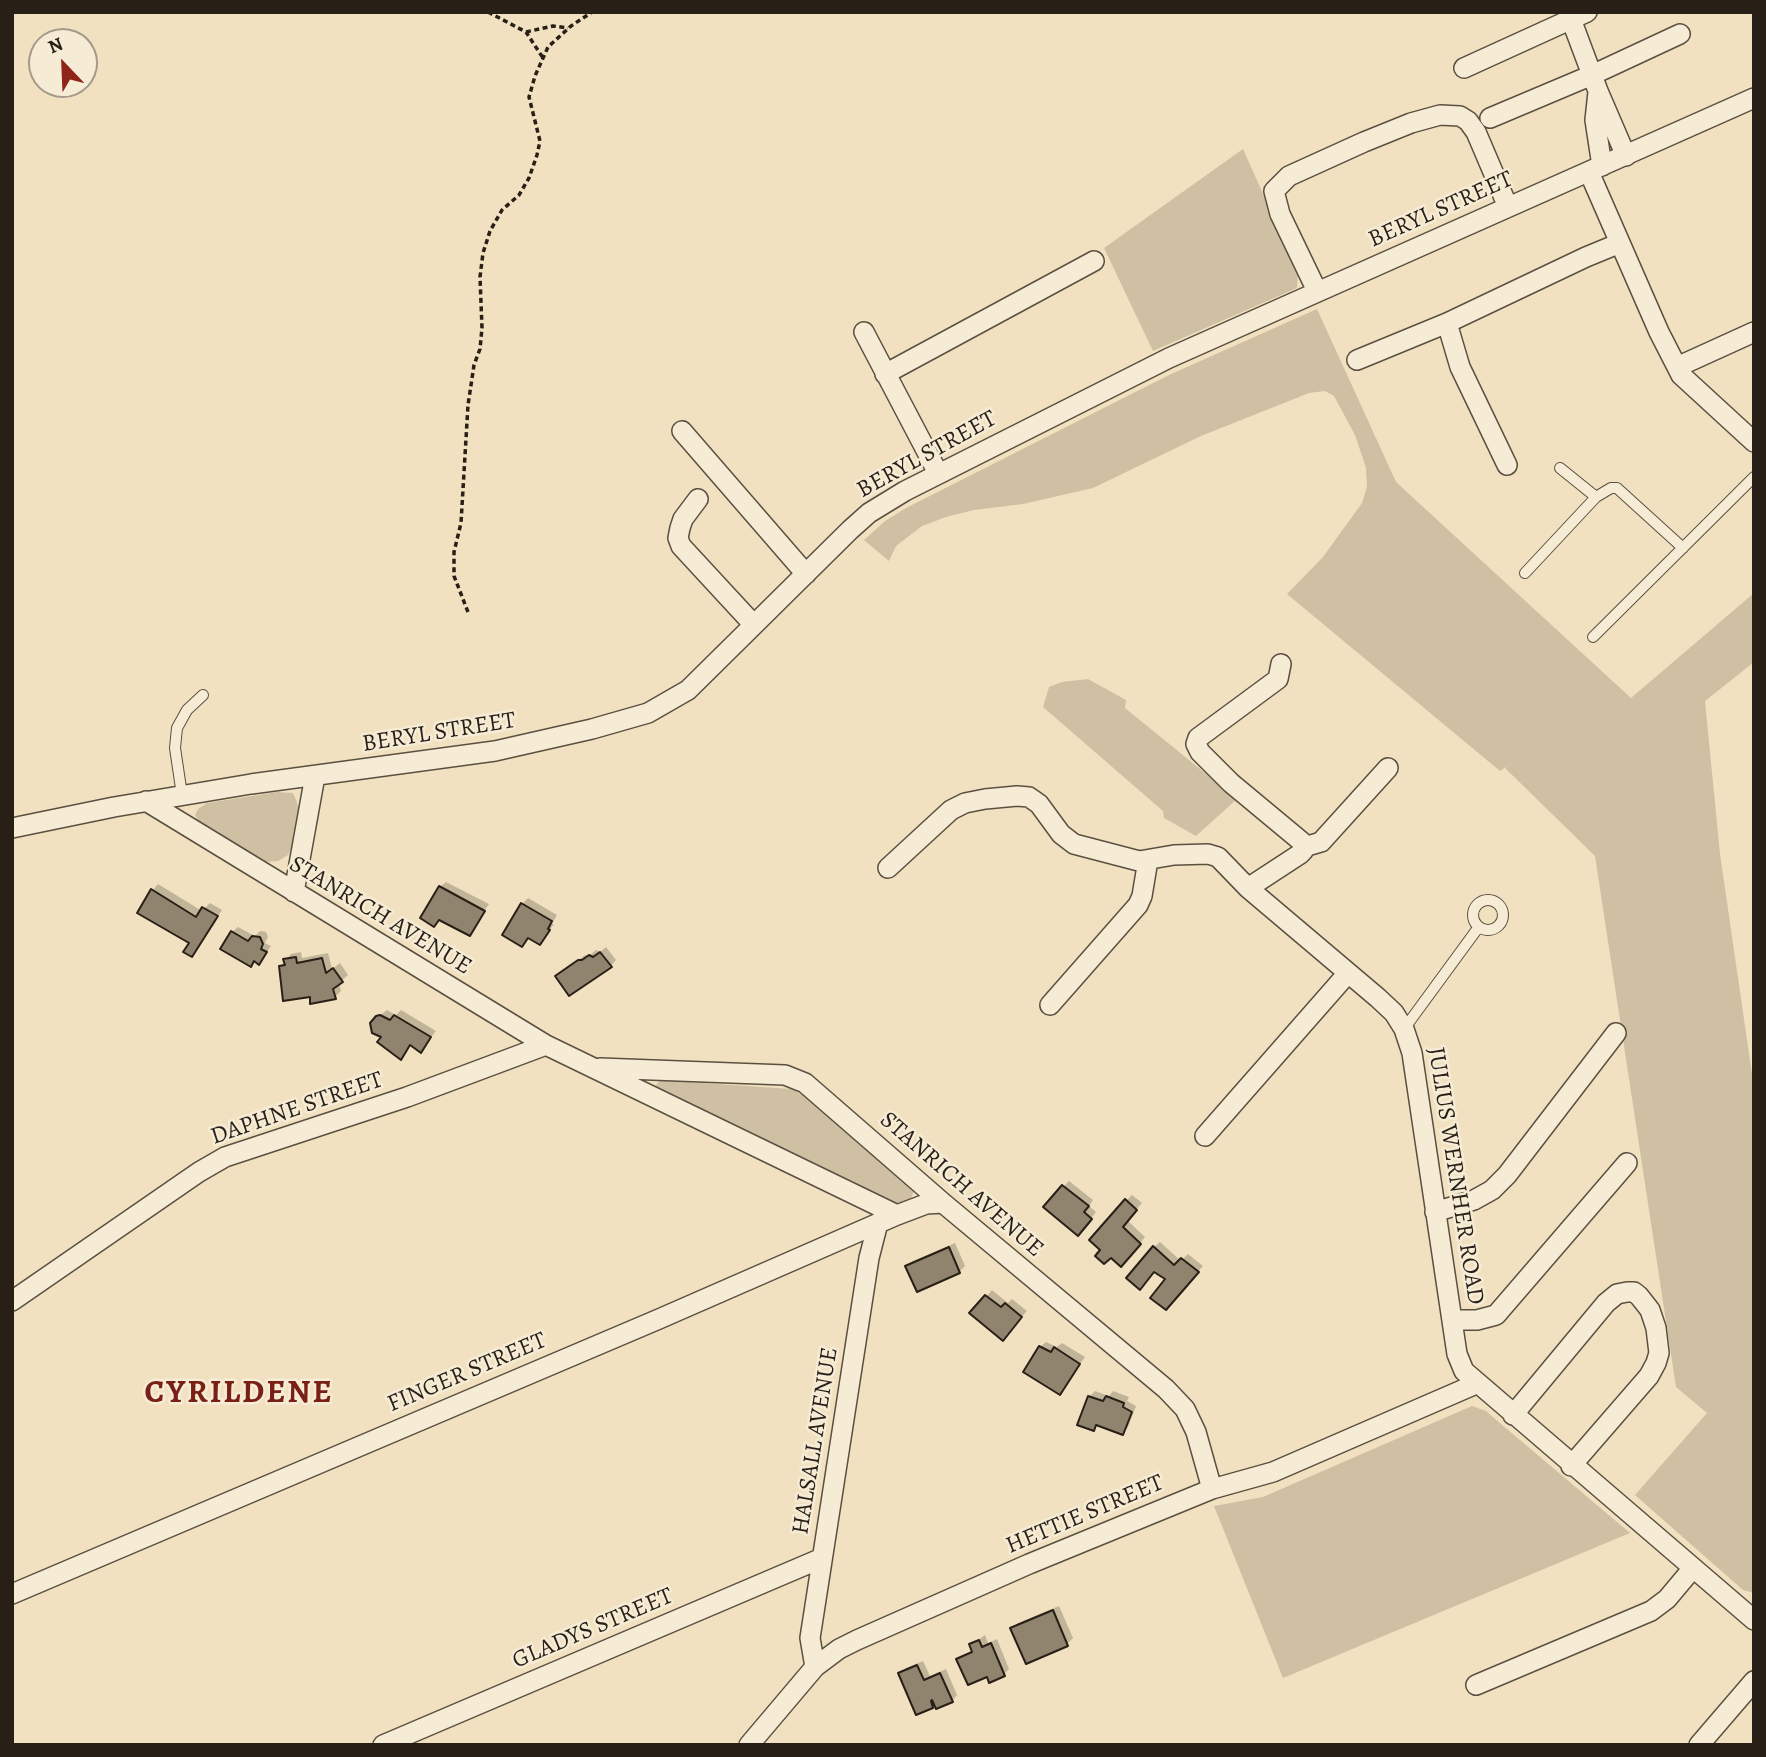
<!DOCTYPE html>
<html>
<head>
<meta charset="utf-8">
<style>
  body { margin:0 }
  #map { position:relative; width:1766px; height:1757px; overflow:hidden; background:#f1e1c0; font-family:Alegreya,serif }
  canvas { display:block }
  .frame { position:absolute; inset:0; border:14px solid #281f16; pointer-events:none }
  .north { position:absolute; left:28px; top:28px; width:70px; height:70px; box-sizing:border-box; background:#f6ecd6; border:2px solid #a49a89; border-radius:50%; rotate:337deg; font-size:19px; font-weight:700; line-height:28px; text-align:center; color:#281f16 }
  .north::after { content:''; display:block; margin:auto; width:24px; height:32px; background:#8f2418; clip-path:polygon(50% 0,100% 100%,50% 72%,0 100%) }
</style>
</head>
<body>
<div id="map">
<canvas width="1766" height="1757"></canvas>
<div class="frame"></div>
<div class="north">N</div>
</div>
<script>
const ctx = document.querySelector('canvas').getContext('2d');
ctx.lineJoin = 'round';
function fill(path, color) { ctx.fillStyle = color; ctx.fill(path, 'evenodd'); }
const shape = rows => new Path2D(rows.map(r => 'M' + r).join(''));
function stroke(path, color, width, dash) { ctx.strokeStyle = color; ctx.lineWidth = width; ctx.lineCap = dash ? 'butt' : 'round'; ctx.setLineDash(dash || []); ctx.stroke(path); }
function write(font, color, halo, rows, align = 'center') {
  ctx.font = font + ' Alegreya,serif'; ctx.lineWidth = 5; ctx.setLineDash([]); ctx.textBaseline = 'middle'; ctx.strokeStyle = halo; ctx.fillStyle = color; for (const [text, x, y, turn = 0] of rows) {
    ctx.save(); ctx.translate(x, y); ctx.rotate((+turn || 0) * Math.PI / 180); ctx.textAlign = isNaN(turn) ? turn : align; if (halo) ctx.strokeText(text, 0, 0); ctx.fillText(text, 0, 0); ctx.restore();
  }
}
fill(shape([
  [1243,149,1298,272,1297,288,1153,351,1104,248],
  [1317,309,1396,482,1631,698,1754,593,1754,662,1705,701,1720,854,1754,1088,1754,1593,1743,1590,1635,1495,1707,1413,1676,1387,1595,856,1505,768,1513,762,1500,771,1287,594,1323,557,1362,503,1367,487,1366,468,1355,435,1334,396,1325,391,1309,393,1201,436,1093,488,1023,504,974,510,946,517,922,526,896,546,889,561,864,540,885,521,906,508,1169,375],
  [1088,679,1126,700,1125,708,1237,799,1196,836,1164,818,1163,811,1043,707,1049,687,1062,682],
  [277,792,293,793,297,802,299,813,292,847,288,855,278,861,266,862,252,856,199,822,195,815,198,809,207,803],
  [660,1080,791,1089,803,1095,914,1191,910,1201,898,1204,881,1200,653,1089],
  [1472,1406,1486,1411,1501,1424,1630,1533,1283,1678,1214,1506,1263,1497]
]), '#cfc0a3');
fill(shape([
  [446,882,489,904,469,933,440,887],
  [158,884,202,911,210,903,222,910,192,955,192,943,153,890],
  [528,898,557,915,552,924,554,924,540,943,529,937,522,945,522,904],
  [238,927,255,936,260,931,266,932,268,937,265,943,271,946,259,963,255,960,250,965,232,932],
  [606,947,616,960,611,966,557,976,585,955,589,956,596,950,600,952],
  [301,952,302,958,328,953,332,969,340,963,348,975,339,983,341,991,335,997,311,995,280,967,291,954],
  [387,1010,396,1015,401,1010,436,1031,421,1050,411,1044,400,1057,374,1020],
  [1069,1181,1093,1200,1089,1206,1096,1212,1084,1228,1045,1206],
  [1132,1195,1142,1203,1127,1220,1145,1237,1127,1259,1111,1256,1126,1201],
  [1160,1242,1181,1261,1188,1254,1203,1266,1171,1302,1168,1279,1154,1247],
  [955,1243,965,1266,959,1272,908,1267,913,1261],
  [992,1290,1008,1303,1012,1299,1027,1311,1008,1333,972,1313],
  [1046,1342,1057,1347,1062,1343,1085,1357,1060,1393,1040,1347],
  [1095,1391,1109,1396,1113,1391,1129,1397,1127,1401,1136,1406,1128,1427,1123,1433,1099,1424,1094,1429,1089,1397],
  [1059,1606,1073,1638,1067,1644,1026,1661,1012,1628,1018,1623],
  [985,1635,988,1643,997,1639,1009,1669,1004,1674,988,1675,958,1659,973,1650,971,1645],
  [923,1661,930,1676,946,1669,957,1695,952,1701,935,1703,932,1706,900,1674,906,1668]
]), '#0003');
const building = shape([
  [439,886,485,911,470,936,439,920,434,927,420,918,439,886],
  [151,889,196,917,202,907,218,916,192,957,183,952,189,943,137,913,151,889],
  [521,903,552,921,548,929,550,930,540,945,528,938,522,947,502,935,521,903],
  [231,931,248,941,252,936,260,937,263,944,261,949,267,952,259,965,254,961,251,967,220,949,231,931],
  [600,952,612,967,569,996,555,976,578,960,582,960,589,955,593,957,600,952],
  [296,957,297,963,322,958,326,973,333,968,343,982,333,989,336,999,310,1004,310,997,283,1001,279,966,285,965,283,959,296,957],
  [380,1015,390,1020,394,1015,431,1037,421,1053,410,1045,401,1060,377,1042,381,1037,372,1033,370,1023,376,1016,380,1015],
  [1062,1185,1089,1206,1084,1212,1092,1219,1078,1236,1043,1207,1062,1185],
  [1125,1199,1137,1210,1123,1227,1141,1244,1121,1267,1111,1258,1104,1264,1095,1256,1100,1250,1089,1240,1125,1199],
  [1153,1246,1174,1265,1181,1258,1199,1272,1166,1310,1150,1298,1165,1279,1154,1272,1140,1290,1126,1278,1153,1246],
  [949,1247,960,1273,917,1292,905,1266,949,1247],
  [985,1295,1001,1307,1005,1303,1022,1317,1003,1341,969,1313,985,1295],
  [1039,1346,1051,1352,1054,1347,1080,1364,1060,1395,1023,1372,1039,1346],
  [1088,1396,1103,1401,1106,1396,1124,1403,1123,1407,1132,1412,1123,1435,1096,1425,1094,1431,1077,1425,1088,1396],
  [1053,1610,1068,1646,1026,1664,1010,1628,1053,1610],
  [979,1640,982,1647,991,1643,1005,1676,989,1683,987,1677,968,1685,956,1659,972,1652,969,1644,979,1640],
  [917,1665,924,1680,940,1673,953,1702,936,1709,932,1700,931,1701,933,1708,916,1715,898,1673,917,1665]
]);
fill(building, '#91846e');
stroke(building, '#281f16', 2);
const lane = shape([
  [1560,468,1596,497],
  [1525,573,1596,497,1611,488,1617,488,1683,548],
  [1593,637,1754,477],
  [182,795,175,748,177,728,187,710,203,695],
  '1473 915a15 15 0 1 1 30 0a15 15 0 1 1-30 0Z',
  [1404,1029,1478,928]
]);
const street = shape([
  [1571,19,1598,91,1626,156],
  [1464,68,1587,12],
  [1598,92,1595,120,1602,166],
  [1490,118,1592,75,1680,34],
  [1589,172,1659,332,1681,375,1754,442],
  [1317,291,1280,214,1274,191,1289,176,1364,142,1411,123,1440,115,1460,116,1468,121,1476,132,1508,207],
  [1447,323,1460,367,1507,465],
  [864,332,938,473],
  [1357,360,1447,323,1586,257,1620,243],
  [1677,367,1754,332],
  [885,374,1094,261],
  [682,431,806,574],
  [698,499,683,519,680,528,678,538,681,546,754,625],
  [146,801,546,1045,897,1215],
  [12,828,114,807,251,784,495,751,592,729,648,713,688,690,850,530,869,513,905,491,1169,358,1754,98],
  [1304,847,1321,842,1388,768],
  [888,868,951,810,965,803,985,799,1017,796,1029,797,1039,804,1061,834,1074,844,1139,861,1174,855,1208,854,1218,857,1248,888,1378,998,1394,1013,1404,1029,1412,1053,1457,1354,1464,1371,1754,1620],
  [1248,888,1300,854,1303,851,1302,842,1231,783,1200,752,1196,744,1198,738,1278,679,1281,664],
  [294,892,315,776],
  [1050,1005,1138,905,1142,896,1148,860],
  [600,1068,785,1075,805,1083,943,1203,1166,1389,1185,1409,1196,1432,1212,1489],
  [1205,1136,1348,973],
  [1435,1212,1474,1200,1492,1190,1507,1175,1616,1033],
  [12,1301,199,1172,225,1157,407,1097,546,1045],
  [1452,1320,1477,1320,1496,1315,1627,1163],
  [1513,1415,1606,1303,1617,1294,1627,1292,1634,1292,1639,1296,1650,1310,1656,1328,1659,1353,1656,1363,1649,1376,1571,1466],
  [12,1594,659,1319,897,1215,926,1204,943,1203],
  [815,1667,810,1638,869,1258,878,1223],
  [1476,1685,1651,1611,1667,1599,1693,1568],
  [383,1745,822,1558],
  [749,1745,815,1667,839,1649,857,1640,1029,1564,1212,1489,1273,1472,1476,1384],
  [1699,1745,1754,1681]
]);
stroke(lane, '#5a5040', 12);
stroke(street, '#5a5040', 22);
stroke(shape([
  [488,12,526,32,543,58],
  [526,32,553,26,568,28],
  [468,612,454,576,454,552,461,523,468,405,474,365,480,349,482,328,480,277,483,253,490,231,502,210,519,195,529,178,537,155,540,141,529,97,535,76,548,47,571,26,592,12]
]), '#281f16', 3.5, [5, 3.5]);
stroke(lane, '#f6ecd6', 10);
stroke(street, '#f6ecd6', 19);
write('24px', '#281f16', '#f6ecd6', [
  ["BERYL STREET",1441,210,-24],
  ["BERYL STREET",927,455,-29],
  ["BERYL STREET",439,733,-9],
  ["STANRICH AVENUE",380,916,31],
  ["DAPHNE STREET",297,1109,-19],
  ["JULIUS WERNHER ROAD",1455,1176,81],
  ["STANRICH AVENUE",961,1185,41],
  ["FINGER STREET",467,1373,-23],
  ["HALSALL AVENUE",816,1441,-81],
  ["HETTIE STREET",1085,1515,-23],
  ["GLADYS STREET",593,1629,-23]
]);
ctx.letterSpacing = '2px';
write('bold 32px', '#7a1f14', '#f6ecd6', [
  ["CYRILDENE",239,1394]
]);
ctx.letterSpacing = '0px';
</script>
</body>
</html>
